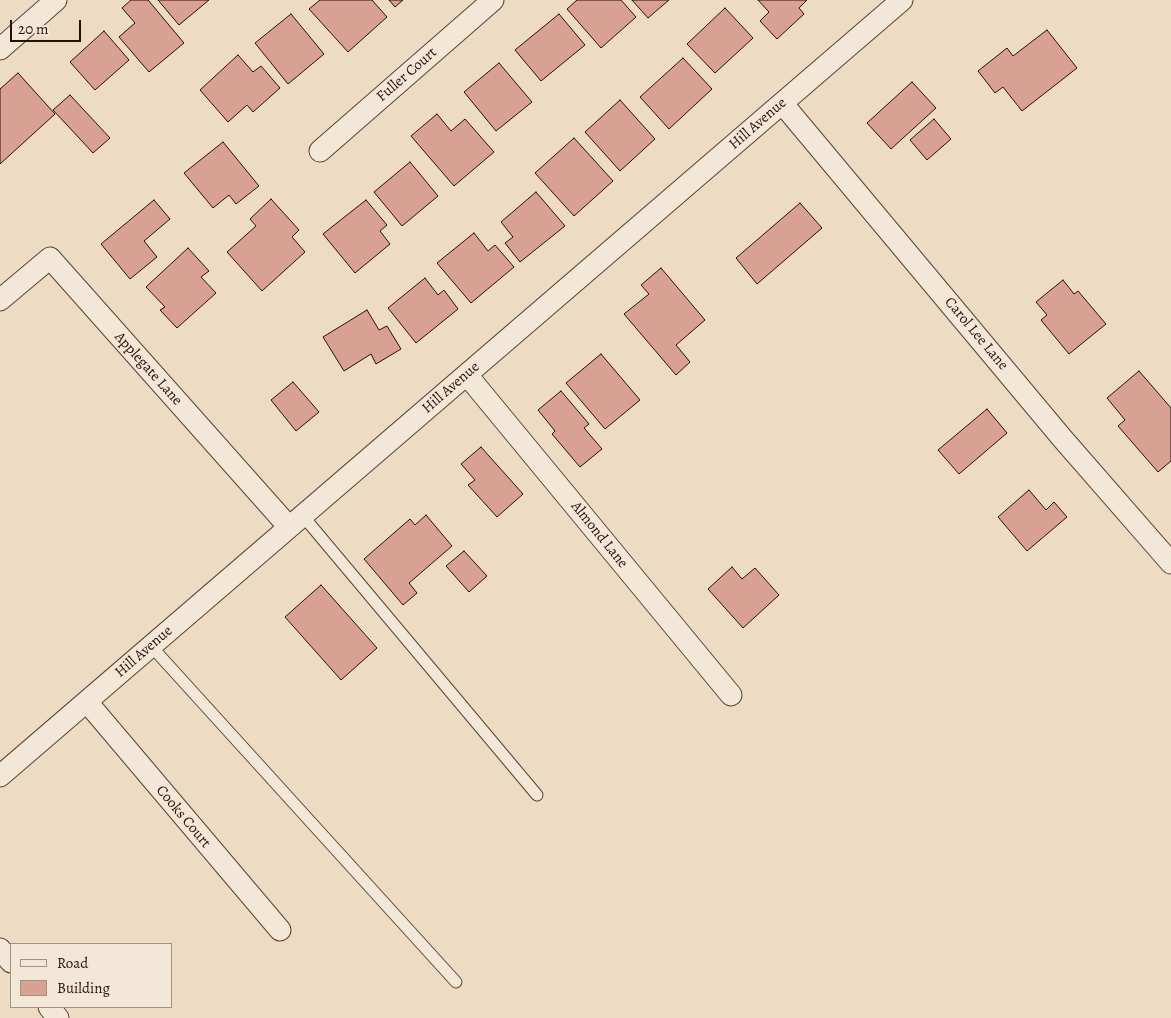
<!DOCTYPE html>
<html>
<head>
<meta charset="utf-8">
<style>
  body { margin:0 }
  #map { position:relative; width:1171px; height:1018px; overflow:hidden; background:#eddcc3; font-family:Alegreya,serif }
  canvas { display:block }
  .legend { position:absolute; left:10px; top:943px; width:162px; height:65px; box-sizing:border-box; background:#f3e8d8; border:1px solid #a39183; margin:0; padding:6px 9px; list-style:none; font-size:15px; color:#2b0e04 }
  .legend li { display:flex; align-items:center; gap:10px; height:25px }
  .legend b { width:25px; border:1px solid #a39183 }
  .scale { position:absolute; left:10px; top:20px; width:71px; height:22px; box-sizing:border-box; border:2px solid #2b0e04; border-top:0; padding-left:6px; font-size:15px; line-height:18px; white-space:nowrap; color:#2b0e04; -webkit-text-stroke:4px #f3e8d8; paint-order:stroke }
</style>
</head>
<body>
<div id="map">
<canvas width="1171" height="1018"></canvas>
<ul class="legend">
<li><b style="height:6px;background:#f3e8d8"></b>Road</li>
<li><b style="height:14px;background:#d9a194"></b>Building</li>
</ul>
<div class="scale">20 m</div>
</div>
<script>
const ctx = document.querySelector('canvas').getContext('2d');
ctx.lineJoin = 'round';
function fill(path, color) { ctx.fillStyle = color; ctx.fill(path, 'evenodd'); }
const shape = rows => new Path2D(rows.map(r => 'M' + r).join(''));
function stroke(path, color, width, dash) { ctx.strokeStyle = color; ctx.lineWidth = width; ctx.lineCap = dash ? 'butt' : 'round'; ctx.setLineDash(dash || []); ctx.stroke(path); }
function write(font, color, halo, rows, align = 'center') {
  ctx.font = font + ' Alegreya,serif'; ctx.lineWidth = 4; ctx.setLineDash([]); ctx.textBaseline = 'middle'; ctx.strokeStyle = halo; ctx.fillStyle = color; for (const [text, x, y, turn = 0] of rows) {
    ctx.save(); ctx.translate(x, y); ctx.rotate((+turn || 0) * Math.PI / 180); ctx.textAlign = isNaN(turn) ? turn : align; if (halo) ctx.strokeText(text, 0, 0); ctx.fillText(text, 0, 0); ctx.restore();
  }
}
const building = shape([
  [131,0,148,0,184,43,149,72,119,37,135,23,122,8,131,0],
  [158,0,209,0,179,25,158,0],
  [320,0,372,0,387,17,348,52,309,9,320,0],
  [389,0,403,0,395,7,389,0],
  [577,0,621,0,636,17,601,48,567,9,577,0],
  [632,0,669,0,648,18,632,0],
  [758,0,807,0,799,8,804,14,777,39,760,21,769,12,758,0],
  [725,8,753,38,715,73,687,44,725,8],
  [291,14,324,54,288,84,255,43,291,14],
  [559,14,585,45,541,81,515,50,559,14],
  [1047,30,1077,68,1022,111,1003,87,995,93,978,71,1007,48,1013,56,1047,30],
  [104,31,129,60,95,90,70,62,104,31],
  [238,55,253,72,261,66,280,88,253,112,247,105,228,122,200,90,238,55],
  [683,58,712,89,669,129,640,97,683,58],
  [499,63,532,102,496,131,464,92,499,63],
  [18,73,55,114,0,164,0,89,18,73],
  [912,82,936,108,891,149,867,123,912,82],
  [70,95,110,138,93,153,53,110,70,95],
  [620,100,655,139,620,171,585,132,620,100],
  [437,114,451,131,465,119,494,152,454,186,411,136,437,114],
  [934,119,951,139,927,160,910,140,934,119],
  [574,138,613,181,574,216,535,173,574,138],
  [223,142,259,186,236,204,229,195,213,208,184,173,223,142],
  [410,162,438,196,402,226,374,192,410,162],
  [536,192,565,226,520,262,505,243,513,237,501,222,536,192],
  [271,199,299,230,292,237,305,252,262,291,227,252,256,226,250,219,271,199],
  [154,200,170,219,144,241,157,257,130,279,101,244,154,200],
  [366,200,387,225,380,231,390,244,355,273,323,234,366,200],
  [800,203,822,228,757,284,736,258,800,203],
  [474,233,488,251,495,245,514,267,471,303,437,263,474,233],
  [188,248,209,271,201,277,216,293,177,328,160,310,165,307,146,287,188,248],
  [661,268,705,320,676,345,690,362,676,375,624,314,649,294,641,285,661,268],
  [425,278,438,295,444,290,458,309,416,343,388,308,425,278],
  [1063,280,1074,294,1078,291,1106,324,1069,354,1041,320,1047,315,1036,302,1063,280],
  [367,310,379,330,387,326,401,349,376,364,371,354,344,371,323,337,367,310],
  [601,354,640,400,605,429,566,383,601,354],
  [1139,371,1171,408,1171,461,1158,472,1118,426,1125,420,1107,398,1139,371],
  [293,382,319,412,296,431,271,400,293,382],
  [561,391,589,424,584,428,602,449,580,467,552,434,555,431,538,410,561,391],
  [987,409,1007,433,959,474,938,450,987,409],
  [481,447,523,494,497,517,468,485,475,480,461,464,481,447],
  [1029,490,1046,510,1054,502,1067,517,1027,551,998,517,1029,490],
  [426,515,452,546,409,583,417,593,403,605,364,559,410,519,415,525,426,515],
  [464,551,487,576,469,592,446,566,464,551],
  [732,567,742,579,755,568,779,595,743,628,708,589,732,567],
  [321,585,377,648,341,680,285,617,321,585]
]);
fill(building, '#d9a194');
stroke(building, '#2b0e04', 1);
const service = shape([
  [303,516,537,795],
  [151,646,456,982]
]);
const minor = shape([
  [0,49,56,0],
  [782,103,1062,438,1171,563],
  [320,151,493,0],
  [0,300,50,258,289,527],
  [467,375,731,695],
  [87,702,280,930],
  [0,776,902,0],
  [0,949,11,962],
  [49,1007,58,1018]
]);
stroke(service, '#5c4234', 13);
stroke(minor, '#5c4234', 23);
stroke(service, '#f3e8d8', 11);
stroke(minor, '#f3e8d8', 21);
write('15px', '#2b0e04', '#f3e8d8', [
  ["Fuller Court",407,75,-41],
  ["Hill Avenue",758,124,-41],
  ["Carol Lee Lane",976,334,50],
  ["Applegate Lane",148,369,48],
  ["Hill Avenue",451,388,-41],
  ["Almond Lane",599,535,51],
  ["Hill Avenue",144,652,-41],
  ["Cooks Court",183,817,50]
]);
</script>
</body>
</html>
